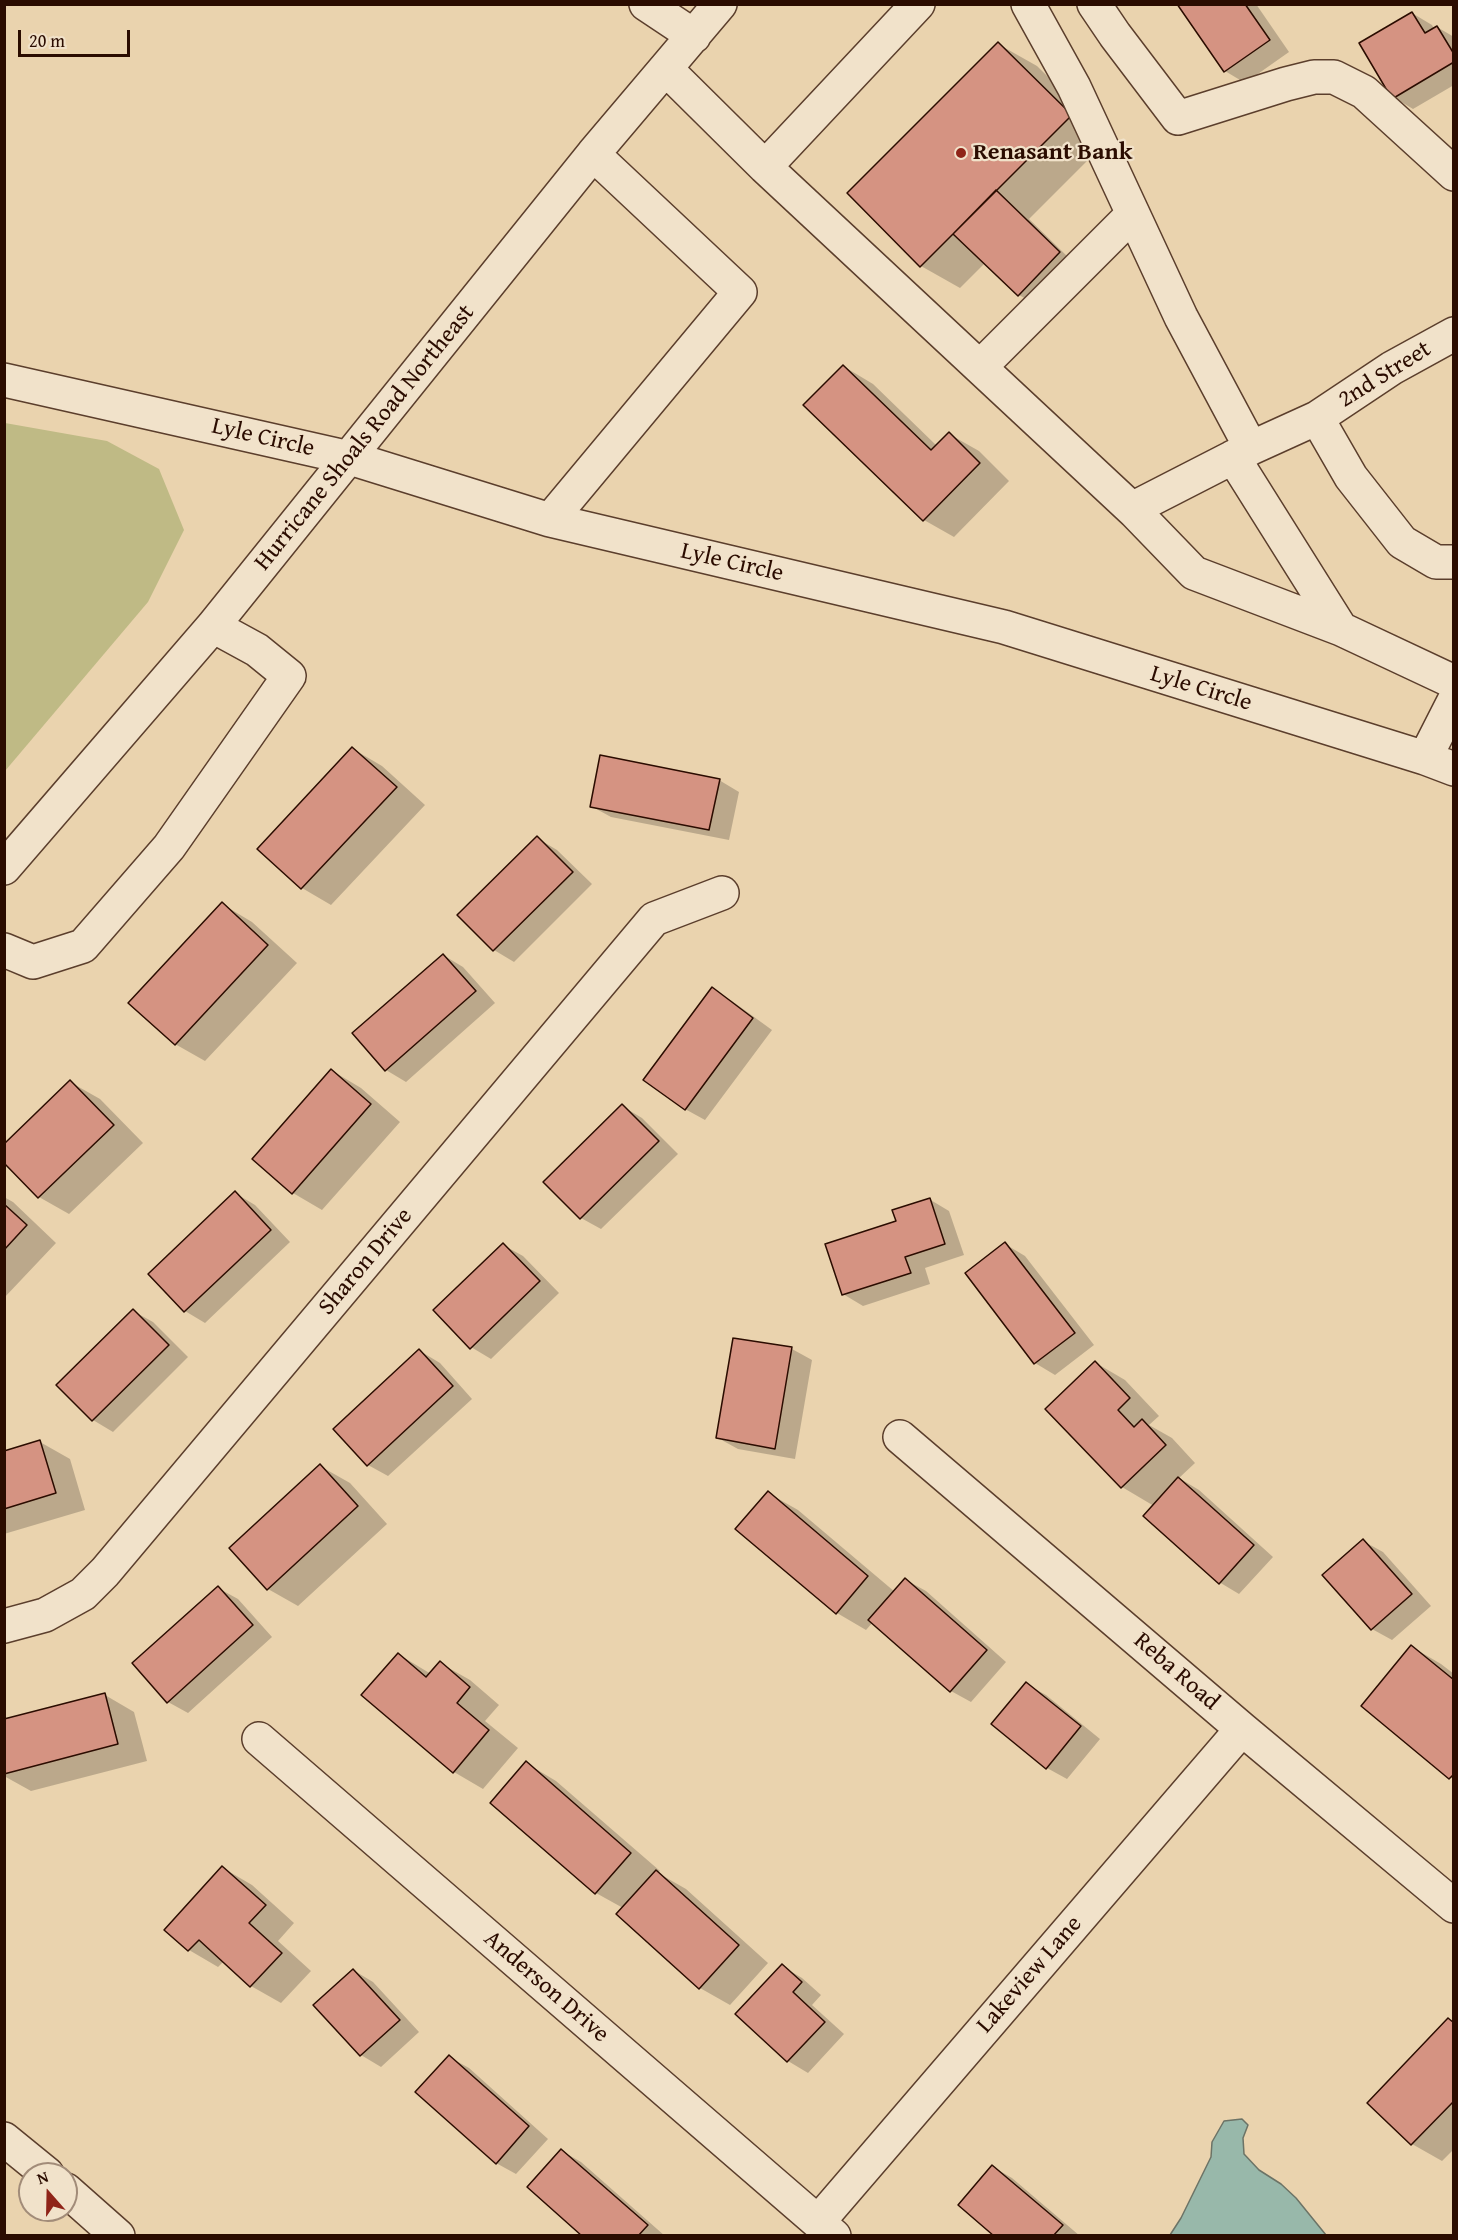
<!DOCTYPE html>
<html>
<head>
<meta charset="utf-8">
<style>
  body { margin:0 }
  #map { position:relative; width:1458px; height:2240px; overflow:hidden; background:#ead3ae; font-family:"Gentium Book Plus",serif }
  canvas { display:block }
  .frame { position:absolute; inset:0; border:6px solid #2b0c00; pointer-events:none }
  .north { position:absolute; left:18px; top:2162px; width:60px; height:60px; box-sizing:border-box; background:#f1e2ca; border:2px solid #a28c79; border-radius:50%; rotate:340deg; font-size:16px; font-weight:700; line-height:24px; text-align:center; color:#2b0c00 }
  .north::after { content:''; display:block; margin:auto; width:21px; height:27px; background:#8f2418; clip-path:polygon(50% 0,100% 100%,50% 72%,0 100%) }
  .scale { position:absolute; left:18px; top:30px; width:112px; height:27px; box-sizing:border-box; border:3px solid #2b0c00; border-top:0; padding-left:8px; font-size:18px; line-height:21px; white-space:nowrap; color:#2b0c00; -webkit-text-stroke:4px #f1e2ca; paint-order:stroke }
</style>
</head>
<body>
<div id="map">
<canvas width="1458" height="2240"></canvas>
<div class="frame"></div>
<div class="north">N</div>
<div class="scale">20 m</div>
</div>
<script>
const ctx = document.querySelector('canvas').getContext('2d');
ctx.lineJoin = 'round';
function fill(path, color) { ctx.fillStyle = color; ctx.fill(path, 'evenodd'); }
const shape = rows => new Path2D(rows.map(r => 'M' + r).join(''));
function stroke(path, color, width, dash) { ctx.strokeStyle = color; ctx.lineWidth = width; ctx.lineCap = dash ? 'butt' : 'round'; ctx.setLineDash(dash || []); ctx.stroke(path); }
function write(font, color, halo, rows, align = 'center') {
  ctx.font = font + ' "Gentium Book Plus",serif'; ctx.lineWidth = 4.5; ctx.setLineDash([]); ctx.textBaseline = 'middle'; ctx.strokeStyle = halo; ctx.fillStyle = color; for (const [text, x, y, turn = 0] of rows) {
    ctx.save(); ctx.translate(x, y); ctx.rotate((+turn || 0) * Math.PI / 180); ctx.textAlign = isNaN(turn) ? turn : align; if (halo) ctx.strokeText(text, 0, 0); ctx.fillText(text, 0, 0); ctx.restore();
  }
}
fill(shape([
  [5,423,107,441,159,469,184,530,148,602,5,771]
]), '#bfba85');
const water = shape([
  [1242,2119,1248,2125,1243,2138,1244,2154,1259,2170,1281,2184,1296,2198,1326,2235,1170,2235,1181,2218,1211,2157,1212,2142,1224,2121,1242,2119]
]);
fill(water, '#98b8aa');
stroke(water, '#6c7366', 1.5);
fill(shape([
  [1178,4,1256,4,1289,52,1245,83,1225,71],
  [1412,13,1432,25,1434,29,1437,27,1454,37,1454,85,1413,109,1393,97],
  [998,44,1037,66,1110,138,1029,219,1069,258,1028,300,1019,295,985,263,960,288,921,266],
  [843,366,873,384,937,446,949,434,979,451,1009,481,954,537,924,520],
  [353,749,382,766,425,805,331,905,302,888],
  [719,780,739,792,729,840,611,817,591,806],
  [537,838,557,850,592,884,514,962,494,950],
  [222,904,252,922,297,963,205,1061,175,1044],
  [443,955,463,967,495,1003,406,1082,386,1070,354,1033],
  [712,989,732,1001,772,1030,705,1120,685,1109],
  [331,1070,361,1088,400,1122,322,1210,293,1193],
  [70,1082,100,1099,143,1143,69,1214,39,1197,4,1161],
  [622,1106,642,1118,678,1154,601,1229,581,1218],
  [235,1193,255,1205,290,1242,205,1323,185,1311],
  [4,1197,13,1202,56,1243,4,1298],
  [929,1199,949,1211,964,1255,925,1268,930,1284,863,1306,843,1294,898,1222],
  [1005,1244,1025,1256,1094,1345,1055,1375,1035,1363],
  [503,1245,523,1256,559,1293,491,1359,471,1347],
  [133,1311,153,1322,188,1357,113,1432,93,1420],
  [792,1349,812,1360,795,1459,738,1449,718,1438],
  [420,1351,440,1363,472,1399,388,1476,368,1465],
  [1096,1363,1125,1380,1159,1416,1149,1425,1172,1438,1195,1463,1179,1478,1199,1490,1273,1557,1239,1594,1219,1582,1154,1506,1122,1487],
  [40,1442,70,1459,85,1510,4,1534,4,1453],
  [320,1466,350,1483,387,1524,298,1606,268,1589],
  [768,1493,798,1510,895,1592,906,1580,926,1591,1006,1662,971,1702,951,1691,873,1622,866,1630,837,1613],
  [1363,1541,1383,1552,1431,1606,1392,1640,1372,1629,1324,1575],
  [218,1588,238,1599,272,1637,188,1713,168,1702,134,1663],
  [1412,1647,1441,1664,1454,1674,1454,1780,1363,1706],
  [398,1654,431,1674,440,1663,470,1680,499,1705,485,1721,518,1748,483,1789,454,1772],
  [1026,1684,1046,1695,1100,1739,1067,1779,1047,1768,993,1724],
  [105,1695,134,1712,147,1761,31,1791,4,1776,4,1721],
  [526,1763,556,1781,660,1871,658,1873,686,1889,768,1963,730,2005,700,1988,618,1914,623,1908,596,1893],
  [223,1868,252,1885,294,1923,278,1941,311,1971,281,2003,251,1986,224,1961,218,1967,189,1950],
  [782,1966,802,1978,821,1995,812,2005,844,2034,808,2073,788,2061,737,2014],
  [353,1970,373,1982,419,2032,381,2067,361,2055,315,2006],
  [1454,2023,1454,2149,1442,2161,1412,2144,1369,2103],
  [449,2057,469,2068,548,2139,516,2174,496,2163],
  [562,2151,581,2162,665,2236,585,2236],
  [993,2167,1012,2178,1080,2236,996,2236]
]), '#0003');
const building = shape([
  [1177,4,1245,4,1270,40,1224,72,1177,4],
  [1412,12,1425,33,1437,26,1454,54,1454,62,1392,99,1359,43,1412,12],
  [998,42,1072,115,920,267,847,193,998,42],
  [996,190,1060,252,1018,296,953,234,996,190],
  [843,365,931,450,949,432,980,463,923,521,803,405,843,365],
  [352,747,397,787,301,889,257,849,352,747],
  [600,755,720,779,709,830,590,807,600,755],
  [537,836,573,872,493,951,457,915,537,836],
  [222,902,268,945,175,1045,128,1003,222,902],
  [443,954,476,991,385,1071,352,1033,443,954],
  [712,987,753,1018,685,1110,643,1080,712,987],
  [331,1069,371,1104,292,1194,252,1159,331,1069],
  [70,1080,114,1125,38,1198,4,1163,4,1144,70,1080],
  [622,1104,659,1141,580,1219,543,1182,622,1104],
  [235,1191,271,1230,184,1312,148,1274,235,1191],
  [930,1198,945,1244,905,1257,911,1273,842,1295,825,1244,896,1221,892,1210,930,1198],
  [4,1204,27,1225,4,1250,4,1204],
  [1005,1242,1075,1333,1034,1364,965,1273,1005,1242],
  [503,1243,540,1281,470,1349,433,1310,503,1243],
  [133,1309,169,1345,92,1421,56,1385,133,1309],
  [733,1338,792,1347,775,1449,716,1438,733,1338],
  [419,1349,453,1386,367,1466,333,1429,419,1349],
  [1095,1361,1130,1398,1118,1410,1134,1427,1142,1419,1166,1445,1121,1488,1045,1409,1095,1361],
  [40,1440,56,1493,4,1509,4,1451,40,1440],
  [320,1464,358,1506,267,1590,229,1548,320,1464],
  [1178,1477,1254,1545,1219,1584,1143,1516,1178,1477],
  [768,1491,868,1576,836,1614,735,1529,768,1491],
  [1363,1539,1412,1594,1371,1630,1322,1575,1363,1539],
  [905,1578,987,1650,950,1692,868,1620,905,1578],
  [218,1586,253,1625,167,1703,132,1663,218,1586],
  [1411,1645,1454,1680,1454,1774,1449,1779,1361,1706,1411,1645],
  [398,1653,426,1677,440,1661,470,1687,457,1703,489,1730,453,1773,361,1695,398,1653],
  [1026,1682,1081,1726,1046,1769,991,1724,1026,1682],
  [105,1693,118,1744,4,1774,4,1719,105,1693],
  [526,1761,631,1853,595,1894,490,1803,526,1761],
  [222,1866,266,1905,249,1923,282,1953,250,1987,199,1940,188,1951,164,1930,222,1866],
  [656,1870,739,1945,699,1989,616,1914,656,1870],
  [782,1964,802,1982,793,1992,825,2022,787,2062,735,2014,782,1964],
  [353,1969,400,2020,360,2056,313,2005,353,1969],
  [1448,2018,1454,2023,1454,2101,1411,2145,1367,2103,1448,2018],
  [449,2055,529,2126,496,2164,415,2092,449,2055],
  [561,2149,648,2225,638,2236,582,2236,527,2187,561,2149],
  [992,2165,1063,2225,1053,2236,994,2236,958,2205,992,2165]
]);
fill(building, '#d59382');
stroke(building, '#2b0c00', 1.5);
const minor = shape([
  [646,4,694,36],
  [1028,4,1074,87,1181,317,1251,448],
  [1094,4,1115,35,1178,118,1286,84,1314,77,1334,77,1364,92,1454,174],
  [666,69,765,167,1135,512,1194,573,1341,629],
  [765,167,918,4],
  [980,367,1133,214],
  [4,380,350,458,550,520,1004,627,1425,758,1454,769],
  [1317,418,1351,477,1402,542,1436,562,1454,562],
  [1233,457,1341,629,1454,682],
  [1132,509,1251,448,1317,418,1392,368,1454,334],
  [550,520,740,292,593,154],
  [1425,758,1454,701],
  [4,868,213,626,593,154,720,4],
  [4,950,33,962,83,946,169,847,289,676,257,650,213,626],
  [900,1437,1242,1729,1454,1906],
  [4,1626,45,1615,83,1594,105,1572,654,919,722,893],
  [259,1739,834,2236],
  [4,2139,47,2174],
  [66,2190,118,2236],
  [818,2222,1242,1729]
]);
stroke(minor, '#5b3e2c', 36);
stroke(minor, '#f1e2ca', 33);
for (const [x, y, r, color] of [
  [961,153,6,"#8f2418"]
]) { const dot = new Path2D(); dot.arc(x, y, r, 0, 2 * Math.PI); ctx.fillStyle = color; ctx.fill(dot); stroke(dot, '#f1e2ca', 2); }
write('bold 24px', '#2b0c00', '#f1e2ca', [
  ["Renasant Bank",973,153]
], 'left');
write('24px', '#2b0c00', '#f1e2ca', [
  ["2nd Street",1385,375,-32],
  ["Lyle Circle",263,438,13],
  ["Hurricane Shoals Road Northeast",365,438,-51],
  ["Lyle Circle",732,563,13],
  ["Lyle Circle",1201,689,17],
  ["Sharon Drive",366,1262,-50],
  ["Reba Road",1176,1672,41],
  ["Lakeview Lane",1030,1975,-49],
  ["Anderson Drive",546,1987,41]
]);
</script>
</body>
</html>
